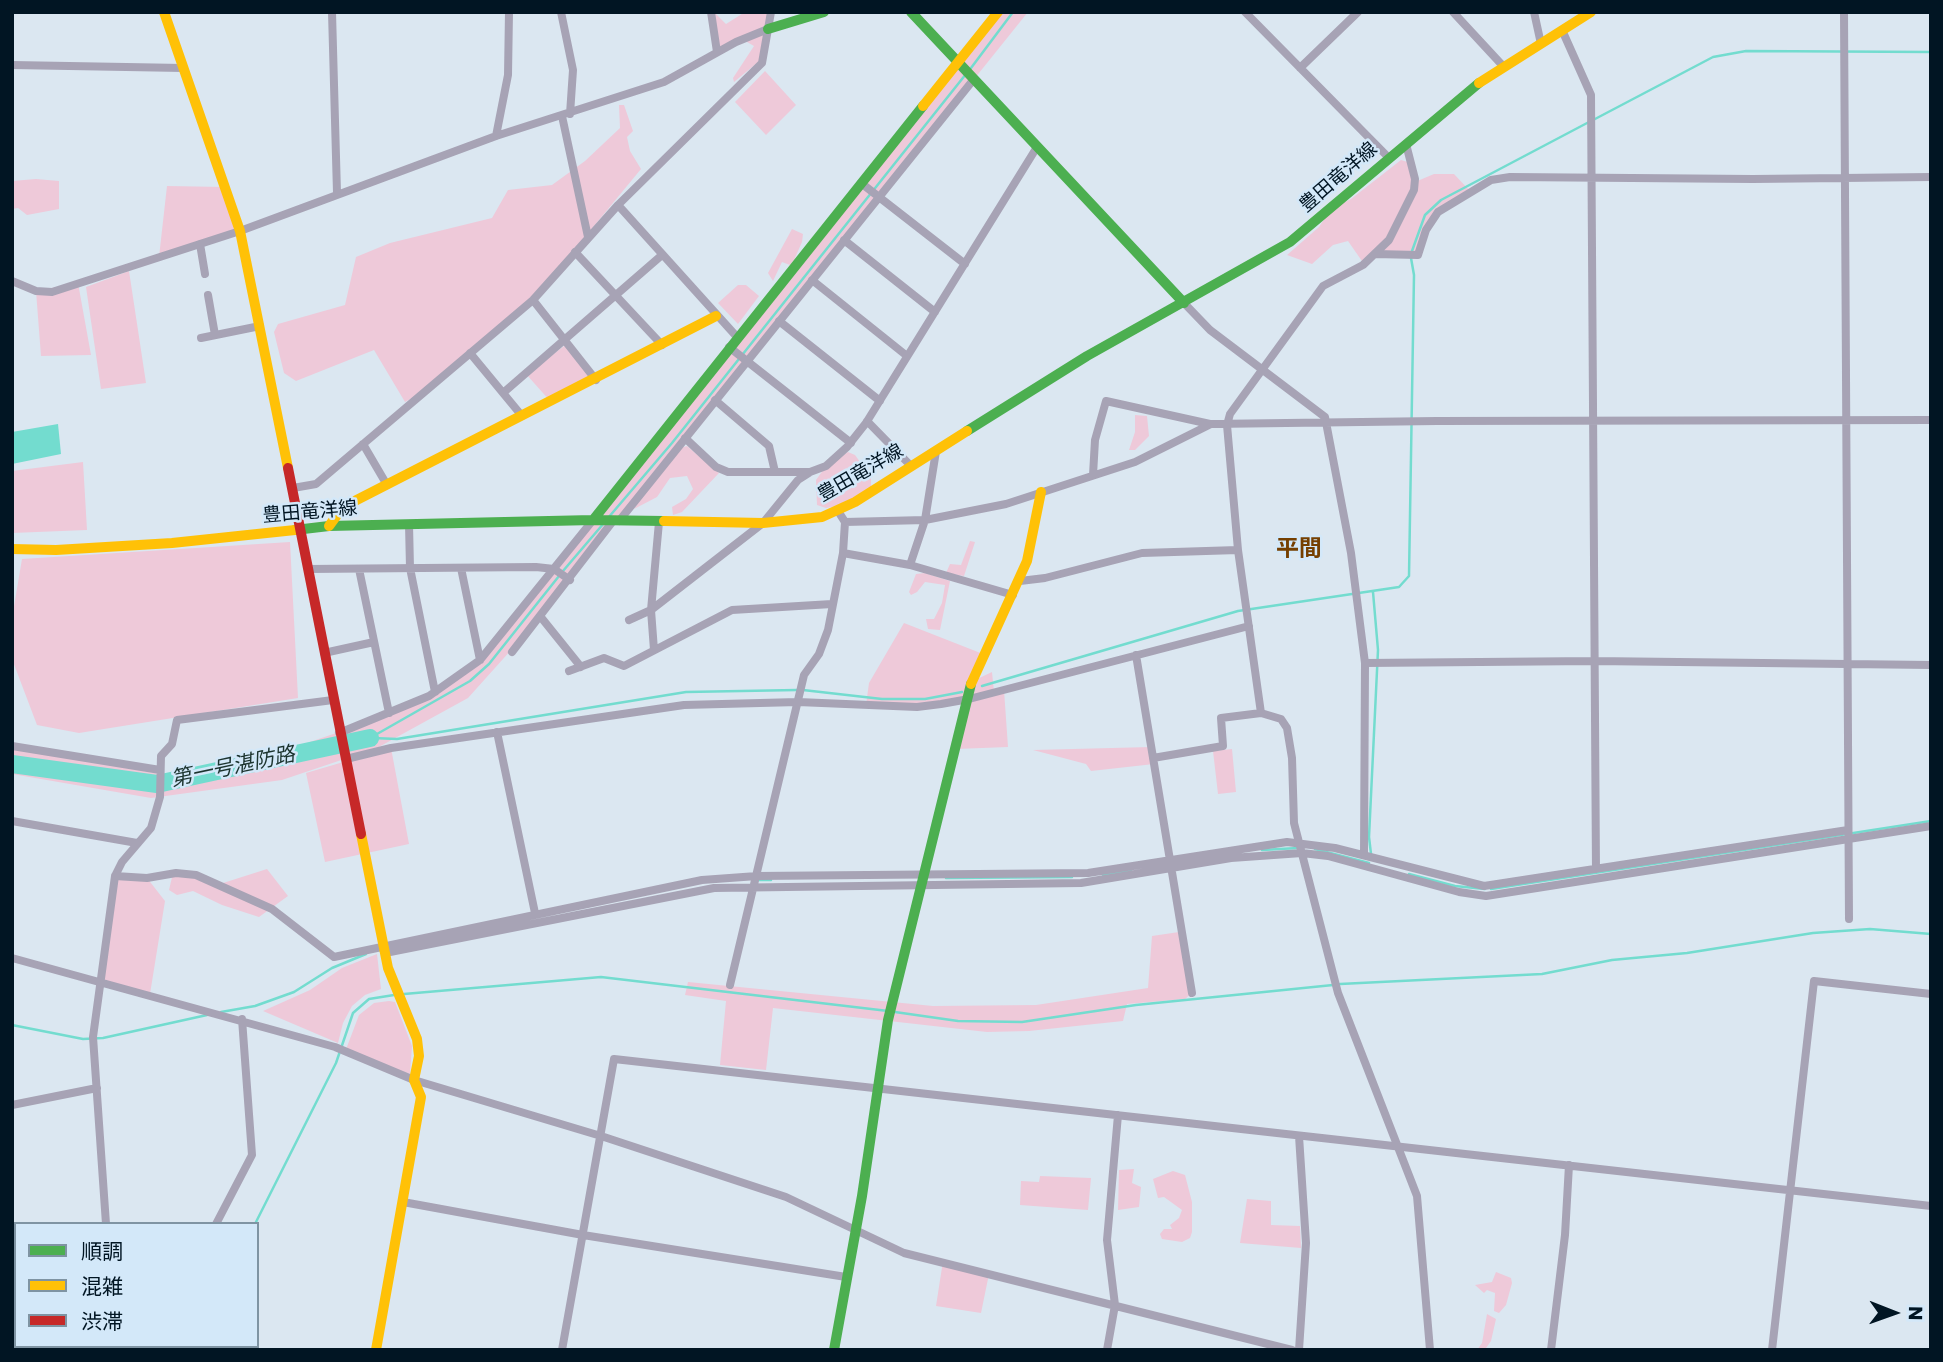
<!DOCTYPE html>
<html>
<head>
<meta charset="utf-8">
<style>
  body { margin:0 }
  #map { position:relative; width:1943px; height:1362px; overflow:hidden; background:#dbe7f1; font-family:Poppins,"Noto Sans JP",sans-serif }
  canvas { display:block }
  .frame { position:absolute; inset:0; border:14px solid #011523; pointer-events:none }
  .legend { position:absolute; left:14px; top:1222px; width:245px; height:126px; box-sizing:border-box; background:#d3e8f9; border:2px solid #7f94a3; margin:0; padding:9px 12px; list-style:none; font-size:21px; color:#011523 }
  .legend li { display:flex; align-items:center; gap:14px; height:35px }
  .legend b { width:35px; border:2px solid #7f94a3 }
  .north { position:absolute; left:1859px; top:1278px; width:70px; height:70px; -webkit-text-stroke:5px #d3e8f9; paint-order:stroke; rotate:91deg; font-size:19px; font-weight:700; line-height:28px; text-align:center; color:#011523 }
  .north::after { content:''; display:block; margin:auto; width:24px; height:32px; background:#011523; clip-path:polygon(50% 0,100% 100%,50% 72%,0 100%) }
</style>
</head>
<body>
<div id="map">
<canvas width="1943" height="1362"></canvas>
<div class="frame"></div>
<ul class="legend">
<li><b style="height:9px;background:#4caf50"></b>順調</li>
<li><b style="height:9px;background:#ffc107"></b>混雑</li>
<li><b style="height:9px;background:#c62828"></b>渋滞</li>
</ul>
<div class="north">N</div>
</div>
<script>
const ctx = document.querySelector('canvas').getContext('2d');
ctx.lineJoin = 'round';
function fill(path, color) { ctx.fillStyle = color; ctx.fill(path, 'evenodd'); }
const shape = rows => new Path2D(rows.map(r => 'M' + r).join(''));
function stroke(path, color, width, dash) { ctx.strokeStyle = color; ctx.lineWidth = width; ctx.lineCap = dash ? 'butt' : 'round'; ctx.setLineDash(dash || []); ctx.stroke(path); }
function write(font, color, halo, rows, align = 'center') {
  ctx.font = font + ' Poppins,"Noto Sans JP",sans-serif'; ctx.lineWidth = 5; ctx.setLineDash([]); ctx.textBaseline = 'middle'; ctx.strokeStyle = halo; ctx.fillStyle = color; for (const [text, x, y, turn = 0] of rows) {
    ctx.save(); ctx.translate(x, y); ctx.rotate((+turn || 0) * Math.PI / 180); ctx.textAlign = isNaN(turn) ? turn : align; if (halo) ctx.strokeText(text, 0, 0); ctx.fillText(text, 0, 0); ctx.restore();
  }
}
fill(shape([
  [745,12,771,12,763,58,734,82,733,78,754,46,740,38,718,49,715,13,726,24],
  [999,12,1028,12,677,449,687,446,719,473,682,512,673,515,672,507,686,499,693,489,687,476,670,478,657,497,634,509,648,487,607,531,538,620,468,698,377,748,282,780,151,798,12,774,12,747,160,774,179,774,263,758,342,731,442,687,483,656],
  [765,71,796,105,766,135,735,102],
  [619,105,624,105,633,131,627,137,630,151,641,169,533,300,427,390,405,402,374,350,296,381,284,373,274,332,278,324,345,305,356,257,390,243,492,218,508,190,552,185,585,161,620,128],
  [1401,160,1411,163,1415,182,1434,174,1454,174,1470,191,1431,219,1419,251,1375,254,1364,264,1348,241,1333,245,1312,264,1287,255,1319,227,1331,209,1351,199],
  [36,179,59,181,59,209,27,215,18,208,12,209,12,181],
  [167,186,225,187,240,231,159,257],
  [792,229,803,234,802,242,794,260,790,265,782,262,773,281,768,273],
  [129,271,146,383,101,389,86,287],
  [78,283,91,355,41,356,36,291],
  [738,285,746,285,759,296,738,324,718,303],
  [567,344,596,380,551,402,526,374],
  [1135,415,1147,416,1149,436,1135,450,1129,450,1135,432],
  [848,452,855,455,871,477,871,492,837,506,826,508,817,505,816,480,826,466],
  [83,462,87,530,12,533,12,471],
  [970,541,975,542,964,576,946,573,950,564,961,565],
  [290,542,298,698,79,733,37,725,12,659,12,618,22,559],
  [925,573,950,581,940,630,928,629,926,619,934,619,942,603,945,585,925,582,917,592,911,595,909,592,916,574],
  [904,623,983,654,973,681,992,672,994,692,1004,690,1008,747,956,749,969,699,917,707,866,705,869,683],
  [1151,747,1154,764,1091,771,1086,764,1033,750],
  [391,748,409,844,325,862,306,773],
  [1232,749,1236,792,1218,794,1213,751],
  [267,869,288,896,259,917,222,905,193,891,177,895,169,890,173,873,220,884],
  [115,876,147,878,165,901,150,994,104,981],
  [1179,932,1192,993,1185,999,1127,1004,1123,1021,1029,1031,987,1032,773,1008,766,1070,720,1065,726,1001,685,995,688,982,933,1006,1036,1005,1148,988,1152,936],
  [377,954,381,989,365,995,352,1006,343,1023,338,1043,263,1011,310,990,342,968],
  [389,1001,395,1002,412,1046,410,1074,345,1052,359,1015,374,1003],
  [1134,1169,1132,1183,1141,1187,1139,1207,1118,1210,1119,1170],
  [1173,1171,1185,1175,1192,1202,1192,1232,1190,1238,1182,1242,1162,1239,1160,1234,1164,1229,1172,1229,1170,1225,1179,1218,1182,1210,1164,1197,1158,1198,1153,1179],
  [1040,1176,1091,1178,1088,1210,1020,1205,1021,1181,1039,1182],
  [1247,1199,1271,1201,1271,1225,1300,1226,1301,1248,1240,1243],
  [943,1261,989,1274,981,1313,936,1306],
  [1496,1272,1511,1278,1512,1283,1506,1305,1499,1313,1494,1311,1495,1293,1487,1290,1484,1293,1475,1285,1492,1282],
  [1487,1314,1496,1319,1491,1341,1486,1348,1477,1350,1482,1343]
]), '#eec9d9');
fill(shape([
  [58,424,61,454,12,464,12,432]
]), '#73dccf');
stroke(shape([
  [971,68,1013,12],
  [1595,119,1713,57,1746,51,1931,52],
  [1412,251,1425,215,1441,200,1589,122],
  [608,518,672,443,966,74],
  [563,571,604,523],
  [982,686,1238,611,1399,587,1409,576,1414,275,1411,258],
  [803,690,882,699,925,699,962,692],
  [370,738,470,681,489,664,559,576],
  [373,738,397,739,686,692,797,690],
  [1315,849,1369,863],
  [1262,850,1298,848],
  [1371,854,1369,837,1378,650,1373,592],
  [1409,874,1455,886,1485,889],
  [1103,875,1131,870],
  [946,878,1072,877],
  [757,880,771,880],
  [1491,889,1931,821],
  [1340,984,1542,974,1612,960,1687,953,1813,933,1870,929,1931,934],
  [404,994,601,977,888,1011],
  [221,1012,255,1006,294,992,332,968,366,954],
  [895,1012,958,1021,1022,1022,1136,1005,1333,985],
  [12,1025,83,1039,103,1038,207,1015],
  [255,1224,336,1063,353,1013,369,999,394,995],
  [191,1350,192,1346]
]), '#73dccf', 2.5);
stroke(shape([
  [12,764,157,784,370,738]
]), '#73dccf', 18);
stroke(shape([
  [332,12,337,193],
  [561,12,573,70,570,114],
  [711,12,717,52],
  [1245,12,1389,158],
  [1453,12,1503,66],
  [1534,12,1541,44],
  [1844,12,1849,919],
  [1562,30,1591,95,1596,869],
  [12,65,183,68],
  [1300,68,1358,12],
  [562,116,588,237],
  [496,136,508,75,509,12],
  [861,183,965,264],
  [618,205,737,337],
  [844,240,935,312],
  [200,244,205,274],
  [575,252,662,345],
  [1375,254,1418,255,1426,230,1438,212,1491,180,1510,177,1753,179,1931,177],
  [812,280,907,356],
  [12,281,36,291,52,292,240,231,496,136,664,82,736,42,768,29],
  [208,295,215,335],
  [533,300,596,380],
  [1184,303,1210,330,1325,417,1351,553,1365,663,1364,855],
  [779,321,880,401],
  [201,338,260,326],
  [729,347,851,443],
  [470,353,522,416],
  [503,393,662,255],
  [715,400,769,446,775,472],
  [867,421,911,466],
  [685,438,716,467,728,472,810,472,826,466,847,447,866,423,1037,147],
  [363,444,387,485],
  [1093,475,1095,440,1106,401,1210,424],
  [293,488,316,484,533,300,618,205,762,63,771,12],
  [619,521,974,79],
  [845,522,925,520,1006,504,1135,462,1211,424,1437,421,1931,420],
  [409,524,410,568,435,692],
  [843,553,910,565,1013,595],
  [910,565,925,520,936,451],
  [461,568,480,660],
  [308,569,536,567,554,569,570,580],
  [359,569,389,713],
  [1020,581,1045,578,1142,553,1238,550],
  [540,616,581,667],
  [629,620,651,610,763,523,798,480,809,473],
  [654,650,651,610,659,522],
  [512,652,613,521],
  [324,653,374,642],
  [1136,655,1192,993],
  [1365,663,1594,661,1931,665],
  [569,671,604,658,624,666,732,610,832,604],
  [1261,713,1238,550,1227,425,1230,414,1323,286,1363,265,1389,240,1414,190,1415,179,1406,144],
  [497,732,535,913],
  [339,733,429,696,480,660,593,520],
  [12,746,160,770],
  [1153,758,1223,746,1221,718,1261,713,1281,719,1287,728,1292,758,1294,823,1338,993,1417,1196,1430,1350],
  [346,759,391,748,684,705,798,702,917,707,941,704,969,699,1249,626],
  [12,821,137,843],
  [115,876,147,878,176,873,196,875,272,909,334,957,702,880,757,876,1088,873,1287,842,1335,848,1484,886,1848,830],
  [385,953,714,888,1081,883,1231,858,1302,853,1328,856,1459,892,1486,896,1931,826],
  [12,958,335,1047,414,1080,601,1136,786,1197,904,1253,1292,1350],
  [730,985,804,675,819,654,828,630,843,553,845,522,838,511],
  [12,1105,97,1088],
  [1299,1136,1306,1243,1299,1350],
  [403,1202,583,1235,846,1277],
  [106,1224,93,1037,115,876,122,862,151,828,160,797,161,756,172,744,177,720,333,700],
  [216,1224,252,1155,242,1019],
  [116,1346,116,1350],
  [152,1350,153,1346],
  [562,1350,614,1059,1931,1206],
  [1107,1350,1115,1305,1107,1240,1118,1115],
  [1551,1350,1565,1235,1569,1165],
  [1772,1350,1814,981,1931,994]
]), '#a7a3b5', 8);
stroke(shape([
  [911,12,1184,303],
  [768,29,824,12],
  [967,431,1087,356,1290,242,1479,83],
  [593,520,923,106],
  [295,530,329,526,593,520,664,521],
  [834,1350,862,1196,888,1020,971,684]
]), '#4caf50', 10);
stroke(shape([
  [164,12,240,231,288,468],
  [1479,83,1591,12],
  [923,106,998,12],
  [664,521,763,523,822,517,855,502,967,431],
  [329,526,343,507,716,316],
  [12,549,56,550,172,543,295,530],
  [971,684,1027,561,1041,492],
  [361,834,388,968,417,1039,419,1056,414,1080,421,1097,376,1350]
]), '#ffc107', 10);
stroke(shape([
  [288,468,361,834]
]), '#c62828', 10);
write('19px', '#011523', '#d3e8f9', [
  ["豊田竜洋線",1339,178,-41],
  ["豊田竜洋線",861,474,-30],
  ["豊田竜洋線",310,513,-5]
]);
write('italic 21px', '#1c342f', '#d3e8f9', [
  ["第一号湛防路",233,768,-12]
]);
write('bold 23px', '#753f00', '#d3e8f9', [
  ["平間",1299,550]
]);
</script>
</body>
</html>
